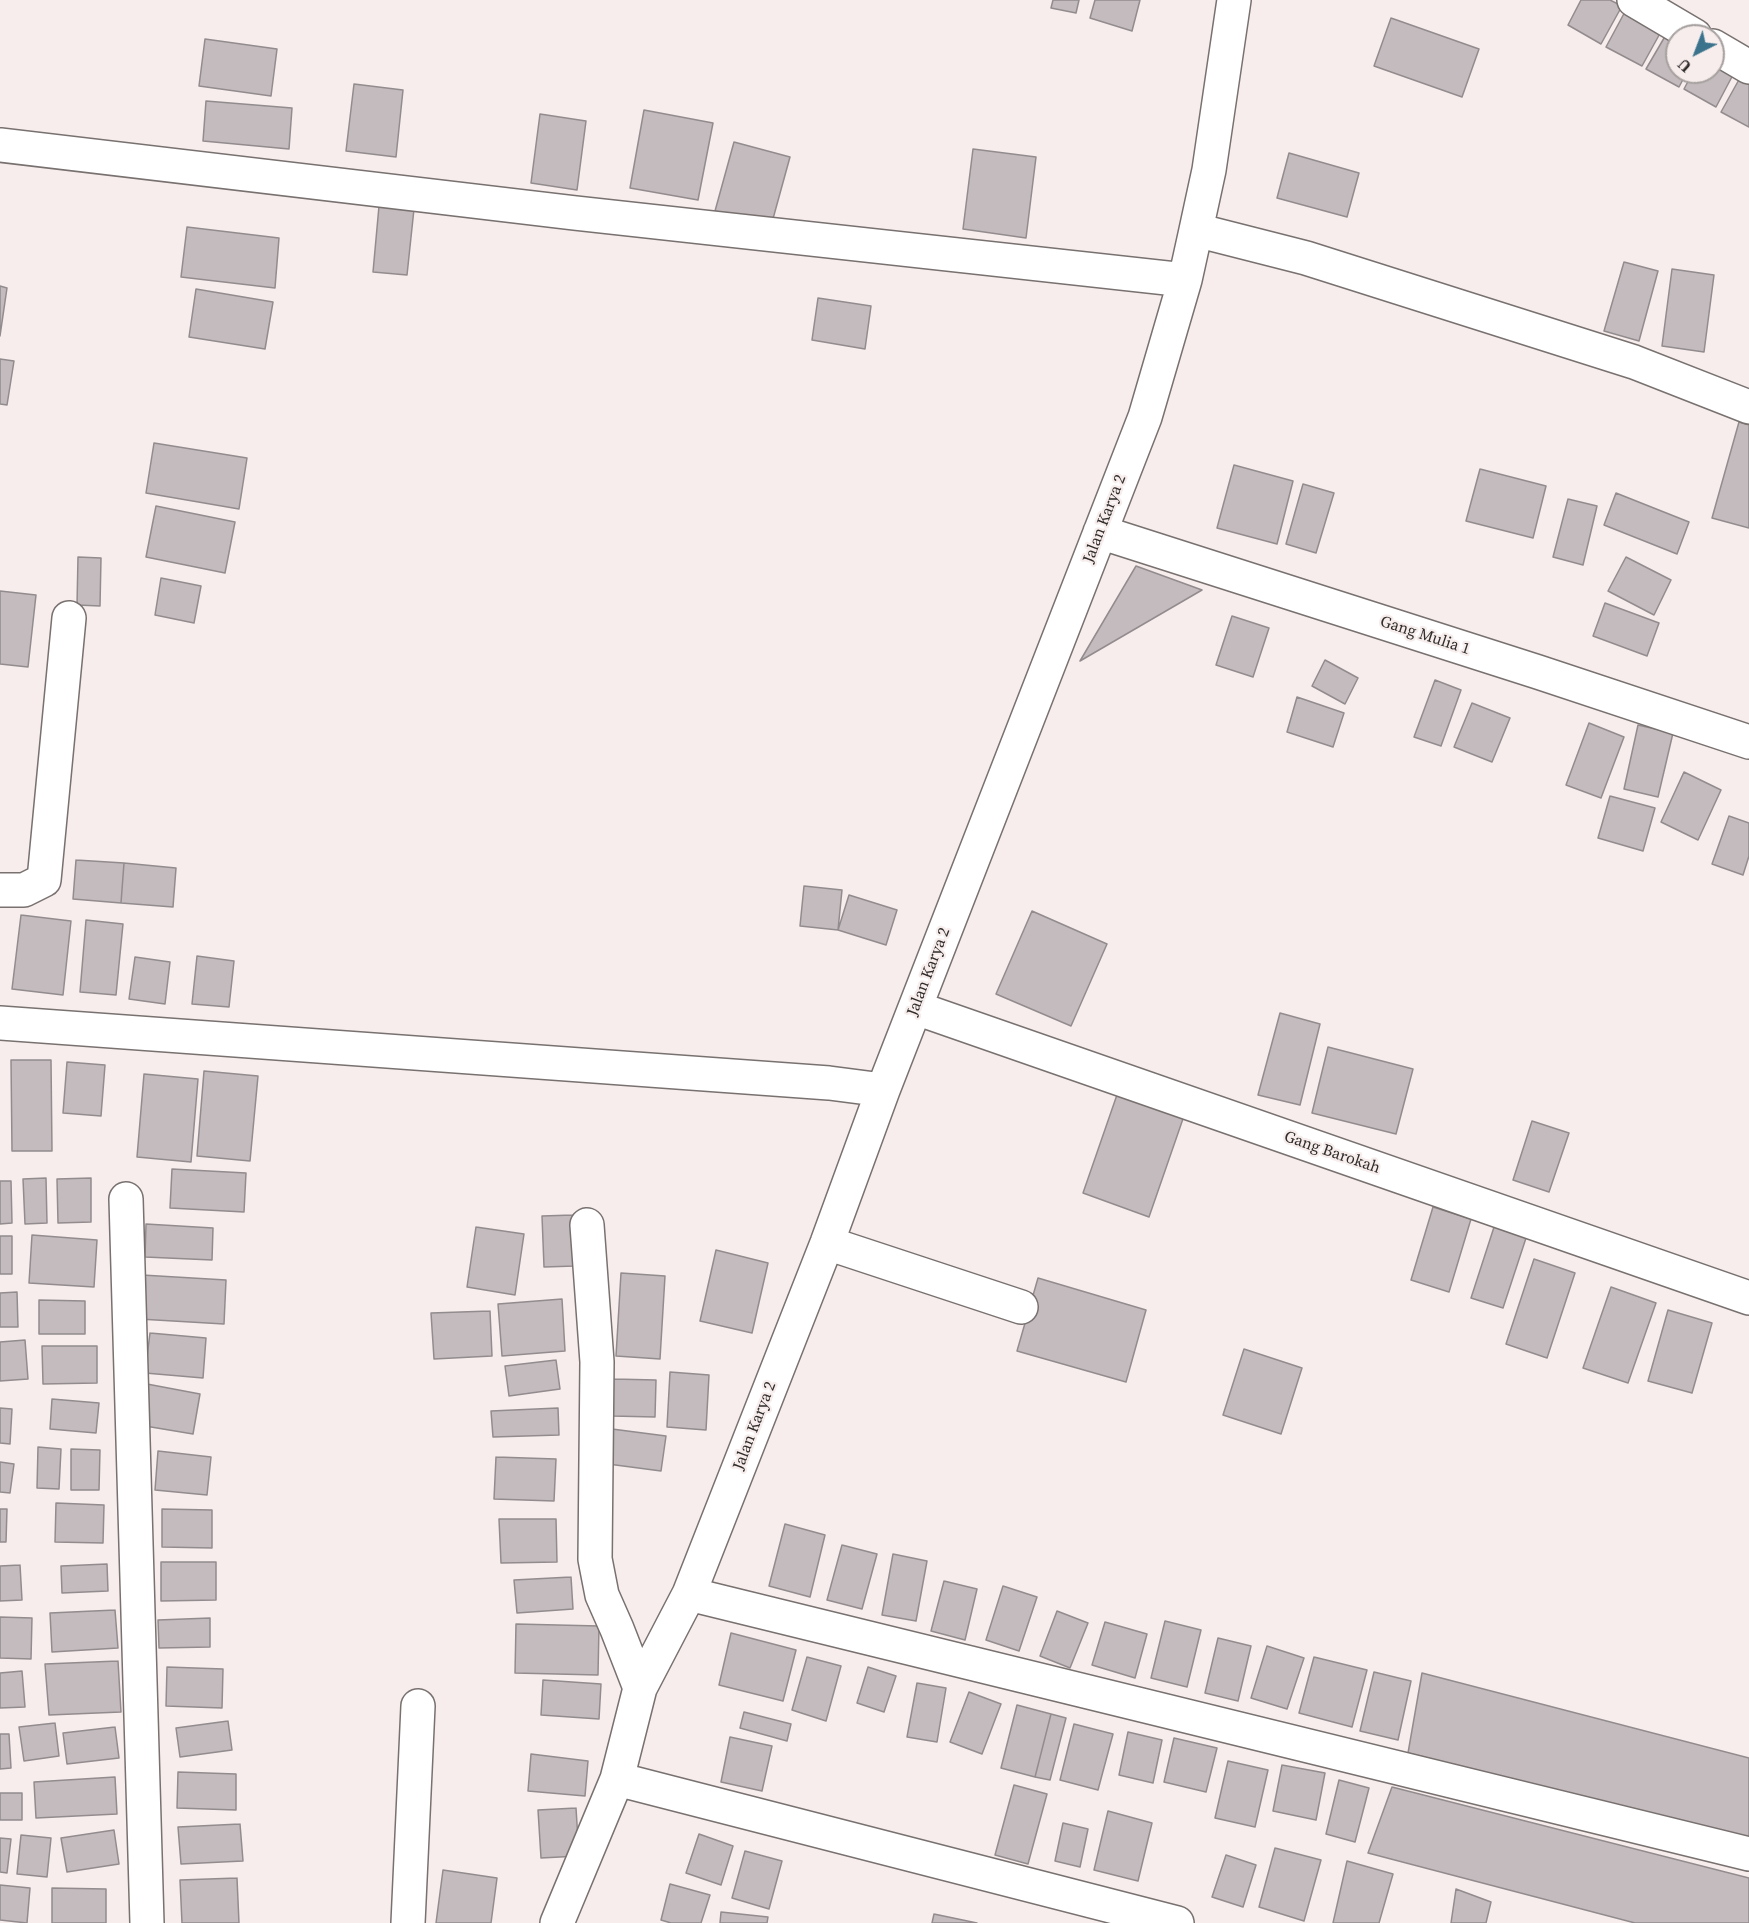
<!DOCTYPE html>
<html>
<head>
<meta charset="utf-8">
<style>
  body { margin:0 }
  #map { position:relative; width:1749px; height:1923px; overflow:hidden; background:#f6edec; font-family:"Source Serif 4",serif }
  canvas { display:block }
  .north { position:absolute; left:1665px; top:24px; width:60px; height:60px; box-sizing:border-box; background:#f6edec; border:2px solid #a6a09f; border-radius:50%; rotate:222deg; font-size:16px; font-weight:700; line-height:24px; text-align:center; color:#2f2c2b }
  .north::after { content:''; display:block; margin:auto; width:21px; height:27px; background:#3b738d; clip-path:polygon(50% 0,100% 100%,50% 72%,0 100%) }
</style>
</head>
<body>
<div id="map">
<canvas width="1749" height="1923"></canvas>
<div class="north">U</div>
</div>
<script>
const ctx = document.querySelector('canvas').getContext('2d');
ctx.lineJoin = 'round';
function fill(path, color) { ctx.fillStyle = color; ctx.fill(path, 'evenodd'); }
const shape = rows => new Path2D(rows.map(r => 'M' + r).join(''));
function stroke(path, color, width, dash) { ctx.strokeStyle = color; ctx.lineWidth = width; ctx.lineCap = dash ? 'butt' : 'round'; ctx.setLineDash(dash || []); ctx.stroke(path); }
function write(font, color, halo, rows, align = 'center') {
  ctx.font = font + ' "Source Serif 4",serif'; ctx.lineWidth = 4.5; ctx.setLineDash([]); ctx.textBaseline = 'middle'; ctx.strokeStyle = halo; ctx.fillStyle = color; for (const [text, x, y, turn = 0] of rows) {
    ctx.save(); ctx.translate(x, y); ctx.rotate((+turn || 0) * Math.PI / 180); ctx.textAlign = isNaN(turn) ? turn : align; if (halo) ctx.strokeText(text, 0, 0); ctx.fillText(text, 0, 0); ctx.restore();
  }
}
const building = shape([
  [1053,0,1079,0,1076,13,1051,8,1053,0],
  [1095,0,1140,0,1132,31,1090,18,1095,0],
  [1581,0,1610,0,1622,6,1601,44,1568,25,1581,0],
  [1627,8,1663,28,1642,66,1606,47,1627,8],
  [1391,18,1479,49,1462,97,1374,66,1391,18],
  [1667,33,1677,39,1677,72,1687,72,1679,87,1646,69,1667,33],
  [205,39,277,49,271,96,199,86,205,39],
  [1713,58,1735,71,1716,107,1684,89,1693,72,1713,72,1713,58],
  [1741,76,1749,80,1749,127,1721,112,1741,76],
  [354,84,403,90,396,157,346,151,354,84],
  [206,101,292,108,289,149,203,141,206,101],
  [644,110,713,123,698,200,630,188,644,110],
  [540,114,586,121,577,190,531,183,540,114],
  [734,142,790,157,771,226,715,211,734,142],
  [973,149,1036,157,1026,238,963,229,973,149],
  [1289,153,1359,173,1347,217,1277,198,1289,153],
  [379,206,414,209,407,275,373,272,379,206],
  [187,227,279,238,275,288,181,277,187,227],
  [1624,262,1658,271,1639,341,1604,331,1624,262],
  [1672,269,1714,275,1704,352,1662,346,1672,269],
  [0,286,7,288,0,336,0,286],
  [196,289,273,302,265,349,189,337,196,289],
  [818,298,871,306,865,349,812,340,818,298],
  [0,359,14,361,7,405,0,404,0,359],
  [1739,422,1749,425,1749,528,1712,518,1739,422],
  [154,443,247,458,239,509,146,493,154,443],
  [1234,465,1293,481,1277,544,1217,528,1234,465],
  [1480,469,1546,486,1533,538,1466,521,1480,469],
  [1303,484,1334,493,1316,553,1286,544,1303,484],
  [1616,493,1689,522,1677,554,1604,525,1616,493],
  [1568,499,1597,506,1583,565,1553,557,1568,499],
  [156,506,235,522,225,573,146,557,156,506],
  [78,557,101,558,100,606,77,605,78,557],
  [1626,557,1671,580,1654,615,1608,591,1626,557],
  [1136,566,1202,590,1080,661,1136,566],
  [161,578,201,586,194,623,155,615,161,578],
  [0,591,36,595,28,667,0,664,0,591],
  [1605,603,1659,623,1647,656,1593,636,1605,603],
  [1232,616,1269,628,1253,677,1216,665,1232,616],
  [1325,660,1358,678,1345,704,1312,686,1325,660],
  [1435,680,1461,690,1441,746,1414,737,1435,680],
  [1297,697,1344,713,1333,747,1287,732,1297,697],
  [1472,703,1510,718,1492,762,1454,747,1472,703],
  [1589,723,1624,737,1601,798,1566,785,1589,723],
  [1638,725,1673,733,1658,797,1624,789,1638,725],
  [1684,772,1721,790,1698,840,1661,822,1684,772],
  [1610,796,1655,808,1643,851,1598,838,1610,796],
  [1729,816,1749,823,1749,856,1743,875,1712,864,1729,816],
  [76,860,124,863,121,903,73,899,76,860],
  [124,863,176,868,173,907,121,903,124,863],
  [804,886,842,890,838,930,800,926,804,886],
  [849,895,897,910,886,945,838,930,849,895],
  [1032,911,1107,944,1071,1026,996,994,1032,911],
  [21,915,71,921,63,995,12,989,21,915],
  [86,920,123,924,116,995,80,992,86,920],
  [197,956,234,961,229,1007,192,1004,197,956],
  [135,957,170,962,165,1004,129,999,135,957],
  [1280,1013,1320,1024,1300,1105,1258,1095,1280,1013],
  [1328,1047,1413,1069,1396,1134,1312,1113,1328,1047],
  [11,1060,51,1060,52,1151,12,1151,11,1060],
  [67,1062,105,1065,101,1116,63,1113,67,1062],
  [204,1071,258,1076,250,1161,197,1156,204,1071],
  [144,1074,198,1079,191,1162,137,1157,144,1074],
  [1119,1089,1185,1113,1149,1217,1083,1193,1119,1089],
  [1532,1121,1569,1133,1549,1192,1513,1180,1532,1121],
  [172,1169,246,1173,244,1212,170,1208,172,1169],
  [46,1178,47,1223,25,1224,23,1179,46,1178],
  [91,1178,91,1222,58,1223,57,1179,91,1178],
  [0,1181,11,1181,12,1223,0,1224,0,1181],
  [1433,1207,1471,1219,1449,1292,1411,1280,1433,1207],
  [573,1215,575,1266,544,1267,542,1216,573,1215],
  [146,1224,213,1228,212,1260,145,1257,146,1224],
  [1495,1224,1527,1235,1503,1308,1471,1298,1495,1224],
  [476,1227,524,1234,515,1295,467,1287,476,1227],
  [32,1235,97,1240,94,1287,29,1283,32,1235],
  [0,1236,12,1236,12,1274,0,1274,0,1236],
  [716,1250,768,1263,752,1333,700,1321,716,1250],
  [1534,1259,1575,1273,1547,1358,1506,1344,1534,1259],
  [621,1273,665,1276,660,1359,616,1356,621,1273],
  [142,1275,226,1280,224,1324,139,1319,142,1275],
  [1038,1278,1146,1310,1126,1382,1017,1351,1038,1278],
  [1611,1287,1656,1303,1628,1383,1583,1368,1611,1287],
  [17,1292,18,1327,0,1327,0,1293,17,1292],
  [562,1299,565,1351,502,1356,498,1304,562,1299],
  [39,1300,85,1301,85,1334,39,1334,39,1300],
  [1668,1310,1712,1323,1692,1393,1648,1381,1668,1310],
  [490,1311,492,1356,434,1359,431,1313,490,1311],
  [150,1333,206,1338,203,1378,145,1373,150,1333],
  [25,1340,28,1379,0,1381,0,1342,25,1340],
  [42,1346,97,1346,97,1383,43,1384,42,1346],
  [1244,1349,1302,1368,1281,1434,1223,1415,1244,1349],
  [556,1360,560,1389,509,1396,505,1366,556,1360],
  [670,1372,709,1375,706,1430,667,1427,670,1372],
  [613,1379,656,1380,655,1417,612,1416,613,1379],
  [147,1384,200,1394,193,1434,139,1425,147,1384],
  [52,1399,99,1403,96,1433,50,1429,52,1399],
  [0,1408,12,1409,10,1444,0,1443,0,1408],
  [558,1408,559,1435,493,1437,491,1411,558,1408],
  [612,1429,666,1436,661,1471,608,1464,612,1429],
  [38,1447,61,1449,59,1489,37,1488,38,1447],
  [71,1449,100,1450,99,1490,71,1490,71,1449],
  [158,1451,211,1457,207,1495,155,1490,158,1451],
  [496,1457,556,1459,554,1501,494,1499,496,1457],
  [0,1462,14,1464,10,1493,0,1492,0,1462],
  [56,1503,104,1505,103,1543,55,1542,56,1503],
  [0,1509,7,1509,6,1542,0,1542,0,1509],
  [162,1509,212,1510,212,1548,162,1547,162,1509],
  [499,1519,556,1519,557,1562,501,1563,499,1519],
  [785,1524,825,1535,810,1597,769,1586,785,1524],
  [842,1545,877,1554,862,1609,827,1600,842,1545],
  [893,1554,927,1561,916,1621,882,1615,893,1554],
  [161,1562,216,1562,216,1600,161,1601,161,1562],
  [107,1564,108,1591,62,1593,61,1566,107,1564],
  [20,1565,22,1600,0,1601,0,1566,20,1565],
  [571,1577,573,1609,517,1613,514,1580,571,1577],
  [944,1581,977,1589,965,1640,931,1631,944,1581],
  [1003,1586,1037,1597,1019,1651,986,1640,1003,1586],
  [115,1610,118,1648,52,1652,50,1613,115,1610],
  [1057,1611,1088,1623,1070,1668,1040,1656,1057,1611],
  [0,1617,32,1618,31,1659,0,1658,0,1617],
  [210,1618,210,1647,159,1648,158,1620,210,1618],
  [1165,1621,1201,1630,1187,1687,1151,1678,1165,1621],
  [1105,1622,1147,1634,1135,1678,1092,1665,1105,1622],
  [516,1624,599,1626,598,1675,515,1673,516,1624],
  [731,1633,796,1650,783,1701,719,1685,731,1633],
  [1218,1638,1251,1646,1238,1701,1205,1693,1218,1638],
  [1267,1646,1304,1658,1287,1709,1251,1698,1267,1646],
  [807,1657,841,1666,826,1721,792,1710,807,1657],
  [1314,1657,1367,1670,1352,1727,1299,1713,1314,1657],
  [118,1661,121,1712,49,1715,45,1664,118,1661],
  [167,1667,223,1669,222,1708,166,1706,167,1667],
  [868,1667,896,1676,884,1712,857,1703,868,1667],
  [22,1671,25,1707,0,1708,0,1673,22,1671],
  [1374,1672,1411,1681,1398,1740,1360,1731,1374,1672],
  [1422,1673,1749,1758,1749,1840,1408,1753,1422,1673],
  [543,1680,601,1684,599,1719,541,1715,543,1680],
  [917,1683,946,1688,937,1742,907,1737,917,1683],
  [969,1692,1001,1704,982,1754,950,1742,969,1692],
  [1017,1705,1051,1714,1035,1777,1001,1768,1017,1705],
  [744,1712,791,1724,787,1741,740,1728,744,1712],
  [1051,1714,1066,1718,1050,1780,1035,1777,1051,1714],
  [228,1721,232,1750,180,1757,176,1728,228,1721],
  [55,1723,59,1756,24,1761,19,1727,55,1723],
  [1074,1724,1113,1734,1098,1790,1060,1780,1074,1724],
  [115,1727,119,1758,67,1764,63,1733,115,1727],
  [1128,1732,1162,1740,1153,1783,1119,1775,1128,1732],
  [0,1734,9,1734,11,1768,0,1769,0,1734],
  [730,1737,772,1746,762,1791,721,1782,730,1737],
  [1174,1738,1217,1748,1206,1792,1164,1782,1174,1738],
  [531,1754,588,1761,585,1796,528,1791,531,1754],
  [1228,1761,1268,1770,1255,1827,1215,1818,1228,1761],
  [1282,1765,1325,1773,1316,1820,1273,1811,1282,1765],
  [178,1772,236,1774,236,1810,177,1808,178,1772],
  [115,1777,117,1814,36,1818,34,1782,115,1777],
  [1339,1780,1369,1788,1355,1842,1326,1834,1339,1780],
  [1014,1785,1047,1794,1028,1864,995,1855,1014,1785],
  [1392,1787,1749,1878,1749,1923,1635,1923,1368,1853,1392,1787],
  [0,1793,22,1793,22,1820,0,1820,0,1793],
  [576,1808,579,1856,541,1858,538,1810,576,1808],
  [1108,1811,1152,1823,1138,1881,1094,1870,1108,1811],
  [1063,1823,1088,1829,1080,1867,1055,1861,1063,1823],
  [240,1824,243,1861,181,1864,178,1827,240,1824],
  [114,1830,119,1864,67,1872,61,1838,114,1830],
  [699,1834,733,1846,721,1885,686,1873,699,1834],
  [21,1835,51,1838,47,1877,17,1874,21,1835],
  [0,1838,11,1839,7,1873,0,1872,0,1838],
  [1275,1848,1321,1860,1304,1921,1259,1907,1275,1848],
  [745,1851,782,1861,769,1909,732,1898,745,1851],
  [1226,1855,1256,1865,1243,1907,1212,1897,1226,1855],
  [1347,1861,1393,1874,1379,1923,1333,1923,1347,1861],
  [443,1870,497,1878,491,1923,436,1923,443,1870],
  [237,1878,239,1923,182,1923,180,1880,237,1878],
  [670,1884,710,1895,701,1923,671,1923,661,1920,670,1884],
  [0,1885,30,1888,27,1923,0,1920,0,1885],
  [52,1888,106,1889,106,1923,52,1923,52,1888],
  [1456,1889,1491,1902,1486,1923,1451,1923,1456,1889],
  [721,1912,768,1917,767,1923,720,1923,721,1912],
  [934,1914,977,1923,932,1923,934,1914]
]);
fill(building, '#c3bbbd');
stroke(building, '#938c8e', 1.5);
const minor = shape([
  [1634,0,1695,36],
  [1713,46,1749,67],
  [0,145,575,213,1185,280],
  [1196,230,1306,258,1634,362,1749,407],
  [1100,532,1538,672,1749,742],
  [0,890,24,890,44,880,69,618],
  [916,1008,1749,1298],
  [0,1023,829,1083,883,1090],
  [126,1199,147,1923],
  [587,1225,597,1362,595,1559,602,1595,617,1629,640,1688],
  [827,1243,1021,1307],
  [689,1594,1749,1854],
  [617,1779,1177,1923],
  [408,1923,418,1706],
  [557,1923,617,1779,640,1688,689,1594,827,1243,883,1090,1145,417,1185,280,1196,230,1209,170,1234,0]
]);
stroke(minor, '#787170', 36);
stroke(minor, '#fff', 33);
write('16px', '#2f2c2b', '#f6edec', [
  ["Jalan Karya 2",1105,519,-69],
  ["Gang Mulia 1",1425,636,18],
  ["Jalan Karya 2",929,972,-69],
  ["Gang Barokah",1332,1153,19],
  ["Jalan Karya 2",755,1426,-69]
]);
</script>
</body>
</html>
